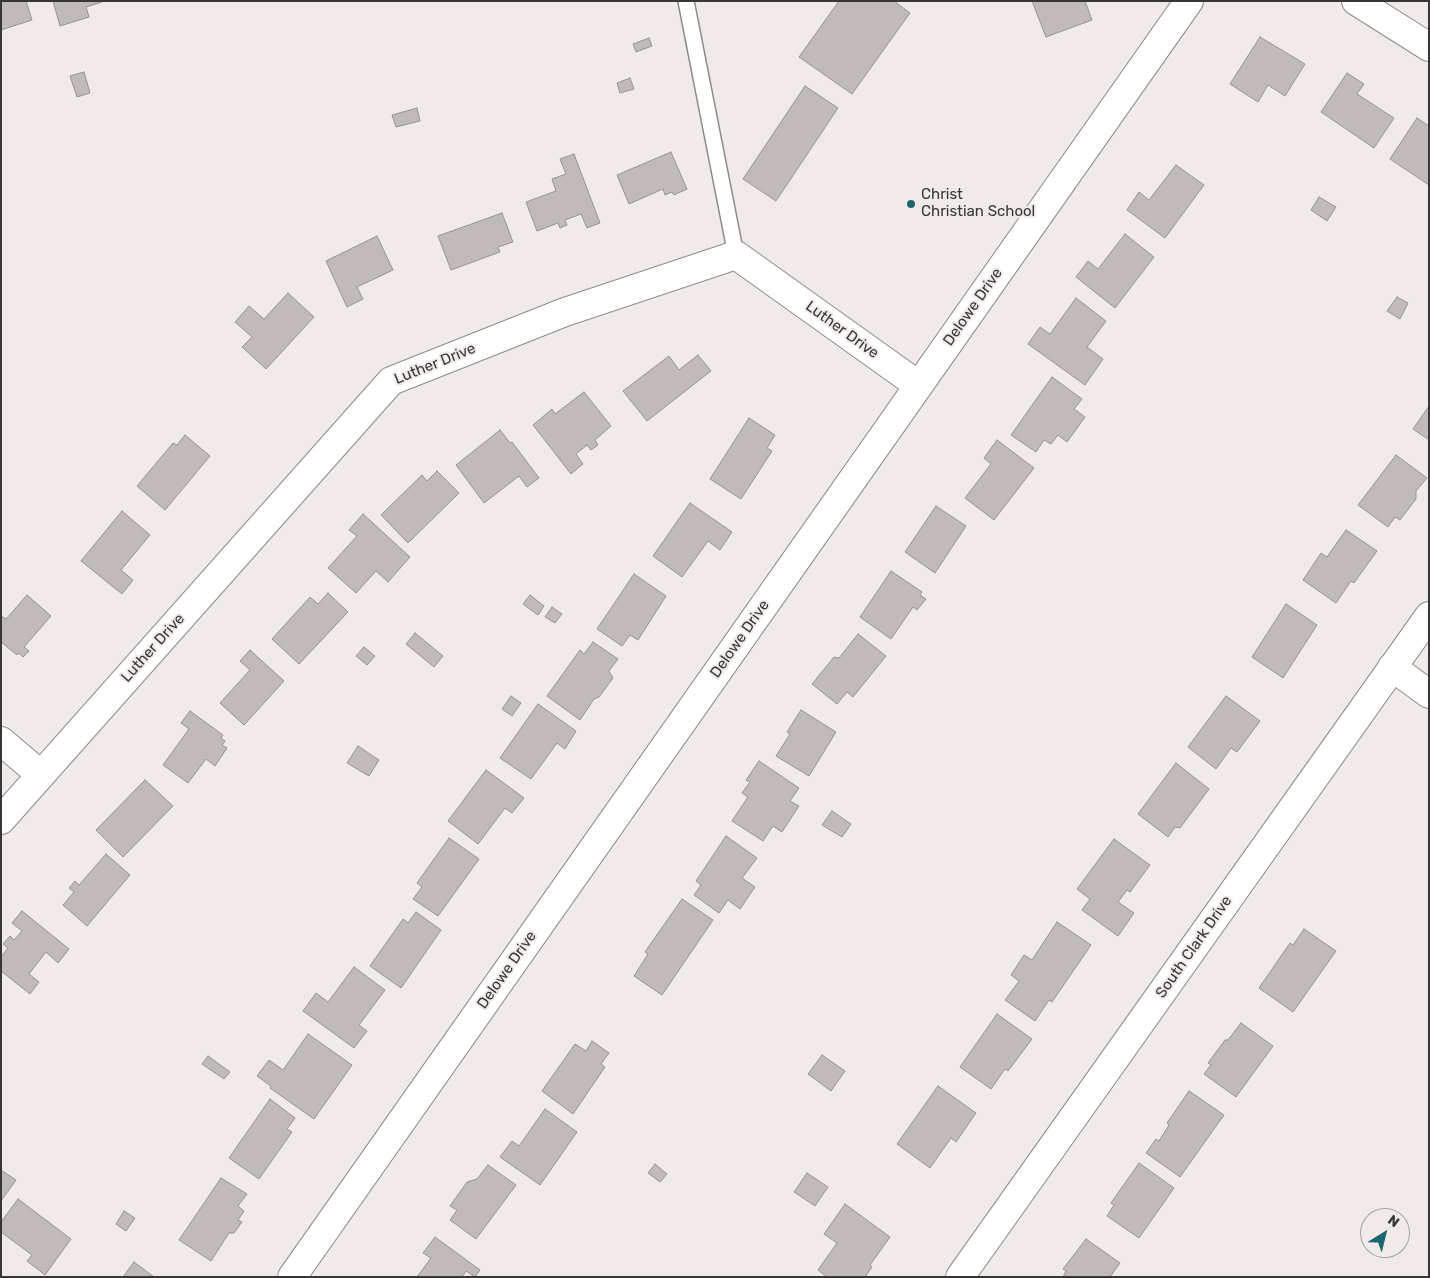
<!DOCTYPE html>
<html>
<head>
<meta charset="utf-8">
<style>
  body { margin:0 }
  #map { position:relative; width:1430px; height:1278px; overflow:hidden; background:#f0ebe9; font-family:Rubik,sans-serif }
  canvas { display:block }
  .frame { position:absolute; inset:0; border:2px solid #393636; pointer-events:none }
  .north { position:absolute; left:1360px; top:1208px; width:50px; height:50px; box-sizing:border-box; background:#f0ebe9; border:1px solid #a7a3a1; border-radius:50%; rotate:36deg; font-size:14px; font-weight:700; line-height:20px; text-align:center; color:#393636 }
  .north::after { content:''; display:block; margin:auto; width:18px; height:22px; background:#1b6671; clip-path:polygon(50% 0,100% 100%,50% 72%,0 100%) }
</style>
</head>
<body>
<div id="map">
<canvas width="1430" height="1278"></canvas>
<div class="frame"></div>
<div class="north">N</div>
</div>
<script>
const ctx = document.querySelector('canvas').getContext('2d');
ctx.lineJoin = 'round';
function fill(path, color) { ctx.fillStyle = color; ctx.fill(path, 'evenodd'); }
const shape = rows => new Path2D(rows.map(r => 'M' + r).join(''));
function stroke(path, color, width, dash) { ctx.strokeStyle = color; ctx.lineWidth = width; ctx.lineCap = dash ? 'butt' : 'round'; ctx.setLineDash(dash || []); ctx.stroke(path); }
function write(font, color, halo, rows, align = 'center') {
  ctx.font = font + ' Rubik,sans-serif'; ctx.lineWidth = 4; ctx.setLineDash([]); ctx.textBaseline = 'middle'; ctx.strokeStyle = halo; ctx.fillStyle = color; for (const [text, x, y, turn = 0] of rows) {
    ctx.save(); ctx.translate(x, y); ctx.rotate((+turn || 0) * Math.PI / 180); ctx.textAlign = isNaN(turn) ? turn : align; if (halo) ctx.strokeText(text, 0, 0); ctx.fillText(text, 0, 0); ctx.restore();
  }
}
const building = shape([
  [1,1,26,1,32,20,1,30,1,1],
  [53,1,102,1,102,2,86,7,89,17,60,26,53,1],
  [839,1,894,1,910,13,852,94,799,57,839,1],
  [1032,1,1085,1,1092,20,1046,37,1032,1],
  [1260,37,1305,64,1285,96,1268,85,1258,102,1230,84,1260,37],
  [649,38,652,46,636,52,633,44,649,38],
  [84,72,90,93,77,97,70,76,84,72],
  [1347,73,1364,84,1357,94,1394,118,1374,148,1321,112,1347,73],
  [630,78,634,89,620,93,617,83,630,78],
  [805,86,838,108,776,201,743,179,805,86],
  [417,108,420,121,396,127,392,115,417,108],
  [1417,118,1429,126,1429,185,1390,159,1417,118],
  [671,152,687,189,674,195,672,192,665,195,663,189,629,204,617,175,671,152],
  [574,154,600,223,587,228,581,214,565,220,567,225,560,228,558,223,537,231,526,202,556,191,552,179,566,174,560,159,574,154],
  [1176,165,1204,185,1165,238,1127,210,1139,192,1149,200,1176,165],
  [1319,197,1336,207,1327,221,1311,210,1319,197],
  [502,213,513,242,498,247,500,252,451,270,438,236,502,213],
  [1125,234,1154,257,1115,308,1076,277,1088,261,1098,269,1125,234],
  [377,236,393,270,357,287,363,299,347,307,326,261,377,236],
  [288,293,314,317,266,369,242,347,252,337,235,322,249,306,264,319,288,293],
  [1397,297,1408,303,1400,319,1387,311,1397,297],
  [1076,298,1106,321,1087,347,1103,359,1085,385,1028,344,1040,327,1050,334,1076,298],
  [698,355,711,371,647,421,623,391,669,356,679,370,698,355],
  [1052,377,1082,399,1074,409,1085,417,1067,442,1058,435,1051,444,1044,440,1036,452,1011,435,1052,377],
  [584,392,611,426,595,440,598,445,591,450,587,445,576,454,583,464,571,474,533,425,552,409,555,414,584,392],
  [1429,406,1429,440,1413,429,1429,406],
  [749,418,775,435,767,448,772,451,741,499,710,479,749,418],
  [500,430,510,443,512,442,539,478,527,487,519,476,484,503,456,465,500,430],
  [185,435,210,456,165,510,137,486,173,443,177,445,185,435],
  [997,440,1034,468,994,520,965,498,991,464,984,458,997,440],
  [1396,455,1427,478,1416,491,1416,499,1400,520,1395,517,1388,527,1358,505,1396,455],
  [437,471,459,493,408,543,381,515,422,475,427,481,437,471],
  [690,503,732,532,720,550,708,541,682,577,653,556,690,503],
  [936,506,966,526,935,573,905,552,936,506],
  [122,511,150,535,121,570,133,580,122,594,81,561,122,511],
  [363,514,410,557,388,582,376,571,356,593,328,568,357,536,349,530,363,514],
  [1346,530,1377,551,1354,583,1351,581,1336,603,1303,580,1321,553,1327,557,1346,530],
  [891,571,922,592,920,595,926,599,917,610,913,607,891,639,860,617,891,571],
  [634,574,666,596,638,640,630,635,622,646,597,629,634,574],
  [328,593,348,612,299,664,272,639,310,597,318,604,328,593],
  [27,595,51,616,24,647,29,651,23,657,19,653,17,655,1,642,1,616,6,619,27,595],
  [530,595,544,606,538,615,523,604,530,595],
  [1286,604,1317,625,1283,678,1252,657,1286,604],
  [552,607,562,614,555,623,545,617,552,607],
  [415,633,443,656,434,667,406,644,415,633],
  [858,634,886,656,853,697,847,692,837,704,812,684,834,657,839,658,858,634],
  [593,642,618,659,609,671,613,678,599,697,594,699,580,720,547,696,580,650,584,654,593,642],
  [364,647,375,656,367,665,356,656,364,647],
  [250,650,284,681,244,725,220,703,250,670,240,661,250,650],
  [511,696,521,703,512,716,502,709,511,696],
  [1226,696,1260,721,1237,752,1231,748,1216,769,1188,747,1226,696],
  [538,704,576,731,565,749,557,743,531,779,500,758,538,704],
  [801,710,836,732,809,776,776,756,790,734,787,732,801,710],
  [190,711,223,735,221,738,225,741,222,745,227,748,215,766,206,759,188,783,163,765,189,729,181,723,190,711],
  [358,746,379,760,369,776,347,763,358,746],
  [759,761,799,788,790,801,799,806,782,832,773,826,763,841,732,821,748,797,742,793,750,782,746,780,759,761],
  [1176,763,1209,789,1180,828,1175,827,1168,837,1138,814,1176,763],
  [486,770,524,798,512,813,505,808,478,844,448,821,486,770],
  [145,780,173,806,123,857,96,830,145,780],
  [832,811,851,824,842,837,822,825,832,811],
  [726,836,757,858,742,878,755,887,740,909,728,900,719,913,694,895,701,885,696,881,726,836],
  [449,838,479,859,438,916,413,899,422,887,417,883,449,838],
  [1114,839,1150,865,1130,892,1127,890,1118,902,1134,913,1118,936,1082,910,1090,899,1077,889,1114,839],
  [106,854,130,875,87,926,63,905,74,892,69,888,75,881,79,885,106,854],
  [682,899,713,920,662,995,634,976,648,954,645,952,682,899],
  [22,911,69,949,58,963,46,952,29,974,39,982,30,994,1,971,1,957,8,948,3,944,10,936,14,940,22,931,12,923,22,911],
  [416,912,441,930,401,988,370,966,403,919,408,923,416,912],
  [1057,922,1091,945,1052,1002,1049,1000,1035,1021,1005,1000,1019,981,1011,975,1024,955,1032,960,1057,922],
  [1304,929,1336,951,1293,1012,1259,988,1290,943,1293,945,1304,929],
  [354,967,385,990,359,1025,367,1031,354,1048,303,1011,316,993,328,1002,354,967],
  [997,1014,1032,1039,1008,1071,1005,1069,991,1089,960,1067,997,1014],
  [1241,1023,1273,1046,1236,1097,1204,1074,1211,1065,1208,1063,1225,1040,1228,1040,1241,1023],
  [308,1034,352,1065,314,1119,270,1088,271,1086,257,1076,269,1060,283,1070,308,1034],
  [592,1041,609,1053,601,1064,605,1067,573,1114,542,1091,575,1044,586,1051,592,1041],
  [822,1055,845,1071,831,1091,808,1074,822,1055],
  [208,1056,230,1072,224,1079,202,1064,208,1056],
  [938,1086,976,1113,956,1142,951,1138,930,1168,897,1144,938,1086],
  [1189,1091,1224,1115,1180,1177,1146,1153,1156,1139,1159,1141,1169,1125,1167,1123,1189,1091],
  [270,1099,295,1118,287,1129,292,1132,259,1179,229,1158,270,1099],
  [545,1109,577,1132,540,1185,500,1157,512,1141,519,1146,545,1109],
  [1139,1163,1174,1188,1139,1238,1107,1216,1114,1205,1111,1203,1139,1163],
  [655,1164,667,1174,660,1182,648,1173,655,1164],
  [488,1165,516,1185,476,1239,450,1220,457,1210,450,1206,467,1182,477,1179,488,1165],
  [1,1170,16,1180,1,1201,1,1170],
  [807,1173,828,1187,815,1206,794,1192,807,1173],
  [221,1178,247,1194,238,1206,244,1211,238,1220,242,1222,234,1233,229,1233,211,1261,179,1240,221,1178],
  [18,1199,71,1239,45,1275,27,1261,32,1255,1,1232,1,1222,18,1199],
  [845,1204,890,1237,870,1265,872,1267,865,1277,827,1277,818,1270,837,1243,824,1234,845,1204],
  [124,1211,135,1218,126,1231,116,1224,124,1211],
  [435,1237,480,1270,475,1277,466,1271,462,1277,417,1277,431,1258,423,1253,435,1237],
  [1086,1239,1120,1263,1110,1277,1063,1277,1066,1271,1063,1269,1086,1239],
  [134,1262,154,1277,123,1277,134,1262]
]);
fill(building, '#c0bbb9');
stroke(building, '#979290', 1);
const lane = shape([
  [686,1,736,255]
]);
const street = shape([
  [1356,1,1429,47],
  [1392,667,1429,694],
  [1,741,41,775],
  [1,820,391,381,565,312,736,255,918,385],
  [960,1277,1429,616]
]);
const secondary = shape([
  [292,1277,1189,1]
]);
stroke(lane, '#8f8a88', 18);
stroke(street, '#8f8a88', 30);
stroke(secondary, '#8f8a88', 30);
stroke(lane, '#fff', 15);
stroke(street, '#fff', 28);
stroke(secondary, '#fff', 28);
for (const [x, y, r, color] of [
  [911,204,5,"#1b6671"]
]) { const dot = new Path2D(); dot.arc(x, y, r, 0, 2 * Math.PI); ctx.fillStyle = color; ctx.fill(dot); stroke(dot, '#f0ebe9', 2); }
write('15px', '#393636', '#f0ebe9', [
  ["Christ",921,195],
  ["Christian School",921,212]
], 'left');
write('15px', '#393636', '#f0ebe9', [
  ["Delowe Drive",973,307,-55],
  ["Luther Drive",842,330,36],
  ["Luther Drive",435,364,-22],
  ["Delowe Drive",740,639,-55],
  ["Luther Drive",153,648,-48],
  ["South Clark Drive",1194,947,-55],
  ["Delowe Drive",507,970,-55]
]);
</script>
</body>
</html>
